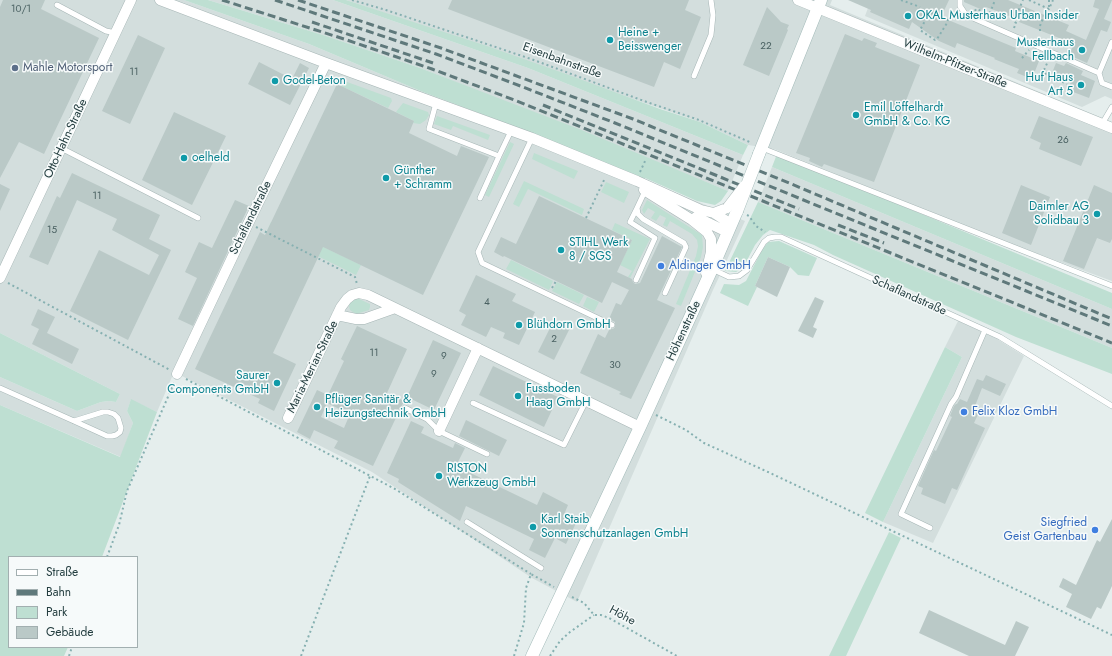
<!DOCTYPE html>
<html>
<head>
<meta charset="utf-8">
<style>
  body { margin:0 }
  #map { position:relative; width:1112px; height:656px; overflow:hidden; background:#e5eeed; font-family:Jost,sans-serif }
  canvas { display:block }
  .legend { position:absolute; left:8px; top:556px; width:130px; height:92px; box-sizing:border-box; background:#f6fafa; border:1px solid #a2afb0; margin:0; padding:5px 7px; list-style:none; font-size:12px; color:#243e40 }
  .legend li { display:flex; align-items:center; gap:8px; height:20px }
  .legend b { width:20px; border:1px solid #a2afb0 }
</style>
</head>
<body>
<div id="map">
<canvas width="1112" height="656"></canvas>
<ul class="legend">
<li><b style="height:5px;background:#fff"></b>Straße</li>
<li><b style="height:5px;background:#5f797b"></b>Bahn</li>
<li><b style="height:11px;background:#bedfd2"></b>Park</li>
<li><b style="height:11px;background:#bac9c7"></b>Gebäude</li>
</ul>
</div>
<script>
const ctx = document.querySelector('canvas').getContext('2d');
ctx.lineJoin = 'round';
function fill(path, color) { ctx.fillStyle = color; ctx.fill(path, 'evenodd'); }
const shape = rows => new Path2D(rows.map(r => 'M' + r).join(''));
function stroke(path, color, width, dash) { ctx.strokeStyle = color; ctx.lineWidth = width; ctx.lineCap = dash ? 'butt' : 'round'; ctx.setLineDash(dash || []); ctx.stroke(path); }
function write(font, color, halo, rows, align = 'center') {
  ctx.font = font + ' Jost,sans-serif'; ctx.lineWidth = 3; ctx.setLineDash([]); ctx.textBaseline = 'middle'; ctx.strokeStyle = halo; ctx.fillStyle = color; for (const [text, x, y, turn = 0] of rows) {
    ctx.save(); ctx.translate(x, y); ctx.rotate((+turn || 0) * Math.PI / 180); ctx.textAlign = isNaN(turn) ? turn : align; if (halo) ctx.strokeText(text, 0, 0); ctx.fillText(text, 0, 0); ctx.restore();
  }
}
fill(shape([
  [0,0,184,0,309,44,423,92,500,121,745,221,713,290,577,602,532,578,372,472,174,372,157,412,131,400,127,411,133,423,121,457,0,405,0,377,77,411,101,402,109,401,116,402,120,394,0,333],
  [208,0,333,0,528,68,743,155,728,191,420,68,326,36],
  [346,0,832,0,830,5,1112,122,1112,281,987,235,774,149,748,145,700,122],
  [871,0,1112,0,1112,99,1105,96,1082,107,865,16],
  [772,167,1112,309,1112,348,758,202],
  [958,321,997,339,1024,356,933,543,883,522,962,357,945,347]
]), '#d3dedd');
fill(shape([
  [184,0,208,0,326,36,420,68,579,129,728,191,721,201,715,205,697,201,645,178,644,180,500,121,423,92,309,44],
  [333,0,346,0,487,46,569,75,660,109,700,122,748,145,743,155,528,68],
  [339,79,391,98,392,101,388,108,337,84],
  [403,103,428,112,429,115,426,120,420,124,413,123,414,121,396,112],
  [437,116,490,135,488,140,453,126,451,130,434,124],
  [510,142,514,144,489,197,485,195],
  [534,153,578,171,574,179,532,159],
  [777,154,1112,293,1112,309,772,167],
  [524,181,584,209,582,215,528,189,519,207,513,204],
  [606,182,629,192,624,203,601,192],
  [647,200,702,235,703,247,701,257,681,306,676,304,696,256,698,246,697,240,692,234,670,221,667,227,663,225,666,218,660,215,656,221,651,218,655,212,648,208,644,214,642,210],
  [758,202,1112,348,1112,374,1016,337,833,255,814,245,770,230,763,235,755,245,743,268,736,272,725,271],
  [271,222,361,265,356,275,267,231],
  [615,223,650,239,630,278,628,277,632,271,620,265,632,240,612,230],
  [779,241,817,258,809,276,798,275,790,267,768,257,755,286,757,287,748,306,720,293,724,284,739,285,746,281,762,250,768,242],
  [511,260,553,281,549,290,506,269],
  [557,282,584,295,579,304,552,291],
  [587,297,599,302,594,312,583,306],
  [357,298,370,304,370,307,369,310,356,314,350,310,349,306,350,303,353,299],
  [0,333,120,394,116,402,109,401,101,402,77,411,0,377],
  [945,347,962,357,883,522,865,513],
  [131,399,157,412,102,557,9,557,9,647,68,647,64,656,0,656,0,405,120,457,133,423,127,411],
  [889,532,901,538,846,656,829,656]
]), '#bedfd2');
fill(shape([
  [3,0,45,0,41,9,99,38,44,154,19,142,0,178,0,7],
  [452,0,689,0,685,10,701,17,680,69,664,62,654,87,448,9],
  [848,0,949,0,941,17,1016,48,1015,51,1039,61,1032,79,1017,73,1019,69,994,59,995,58,957,43,955,48,939,41,912,22,909,29,870,12,871,10],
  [964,0,1008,0,1069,25,1066,31,1086,40,1099,9,1093,7,1095,0,1112,0,1104,19,1111,22,1107,32,1101,30,1087,63,1069,55,1074,44,1019,22,1020,20,986,7,985,11,964,2],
  [767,7,781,22,789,25,787,29,788,30,769,76,743,65],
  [845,34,862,41,864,38,877,43,875,47,920,65,874,182,824,164,822,167,809,161,810,158,796,153],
  [138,35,165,48,130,124,102,111],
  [259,62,292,79,300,63,309,68,290,105,248,84],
  [1056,63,1064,66,1066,63,1083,71,1081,75,1095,81,1089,98,1068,90,1071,81,1052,73],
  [337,84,414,121,409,133,457,156,461,146,489,157,423,295,323,247,273,353,296,364,274,411,258,403,260,399,195,369,260,232,265,235],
  [174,112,226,136,192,205,142,180],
  [1039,116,1093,137,1081,166,1039,149,1041,143,1030,138],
  [72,173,160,215,149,239,171,250,128,340,70,311,99,250,149,275,159,255,112,230,117,219,77,200,48,265,29,257,57,196,60,198],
  [0,184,10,189,0,211],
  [1021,185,1050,197,1031,245,1002,233],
  [1094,185,1112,193,1112,239,1110,243,1097,238,1084,269,1063,261],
  [539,196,632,240,617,272,632,279,633,282,635,284,640,283,662,236,682,247,657,300,675,308,631,399,619,394,621,392,580,373,598,334,605,338,610,328,613,329,615,327,615,322,609,319,616,303,621,305,629,290,612,282,602,303,504,256,503,257,494,252,501,237,516,244],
  [235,200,249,206,193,326,178,319,197,278,185,272,199,242,212,248],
  [768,257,790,267,777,297,755,286],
  [476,275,516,294,512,301,535,312,519,345,503,338,505,333,491,327,486,337,461,325,466,315,459,311],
  [815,297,824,301,813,327,817,329,813,338,798,331],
  [38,309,55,317,47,333,79,349,72,364,32,344,39,329,31,325],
  [554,320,570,328,554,360,538,352],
  [357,326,407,349,387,393,404,401,373,466,334,448,338,441,314,430,310,439,297,432,317,390,328,395,344,361,341,359],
  [327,403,350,414,344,428,321,417],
  [433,340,461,353,434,410,407,397],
  [493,366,558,397,544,427,479,395],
  [986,375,1006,384,1000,396,982,388,975,406,981,408,974,423,985,428,957,490,952,488,945,504,921,494,923,488,918,486,934,450,936,451,952,417,950,416,954,406,956,404,957,404,960,399,967,402,977,379,983,381],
  [466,420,507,440,499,456,459,436],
  [411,421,424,427,421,433,453,448,455,443,465,448,456,466,537,505,543,492,568,505,563,517,576,523,566,544,555,538,545,558,529,550,534,539,466,506,460,521,398,482,399,479,387,473],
  [1112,519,1112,586,1101,609,1097,607,1091,619,1066,607,1072,594,1059,587,1063,578,1076,585,1097,540,1100,542],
  [929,610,1005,645,1016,621,1029,627,1015,656,969,656,919,633]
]), '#bac9c7');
const lane = shape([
  [960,0,960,6,966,15,1099,73,1102,83,1112,87],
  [57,5,106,31,116,33],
  [1099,73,1112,42],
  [694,76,711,35,713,15,711,0],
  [436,103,429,129,499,156,511,131],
  [1102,124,1112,107],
  [532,138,478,252,482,263,612,325],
  [61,148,198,218],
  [762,148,1112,286],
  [645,191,637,208,638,214,643,219,684,243,686,247,665,293],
  [480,198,499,156],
  [712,269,729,277,739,276,747,270,764,242,769,238,775,237,781,237,1000,337,1112,406],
  [636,280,655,238,630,222,637,208],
  [0,388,74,421,107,436,112,436,116,435,120,432,121,428,118,418,114,414,108,412,103,412,74,421],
  [473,403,564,445,586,401],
  [405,408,427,419,439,431,487,454],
  [467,522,541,568],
  [930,528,901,514,951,404,956,397,985,330]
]);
const street = shape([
  [160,0,326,63,532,138,637,181,701,210,714,213,727,208],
  [798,0,1112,128],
  [644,190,692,220,707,232,711,239,711,252,706,273],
  [696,217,721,229,731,224,714,213],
  [0,278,131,0],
  [337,315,356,319,364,319,395,308],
  [177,374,248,224,326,63],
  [288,418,341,307,347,299,352,295,359,293,368,295,640,427],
  [439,431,478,348]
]);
const secondary = shape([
  [759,154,821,0],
  [532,656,640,427,712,269,737,211]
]);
stroke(lane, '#a7b6b6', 6);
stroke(street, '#a7b6b6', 11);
stroke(secondary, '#a3bab9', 13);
stroke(shape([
  [352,0,386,10,531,59,644,101,699,120,752,143],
  [901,0,920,7],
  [1029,0,1049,9,1053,0],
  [1049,0,1049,9],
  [975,11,976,9,982,11,980,15],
  [988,18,995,0],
  [948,19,947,23,937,39,935,40,920,30,930,12,939,17,948,19,956,14],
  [1014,28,1016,23,1014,21,1023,0],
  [1040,31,1040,26,1047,8],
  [1022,58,1029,50],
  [1049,59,1044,70,1046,75,1067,84],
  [640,172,646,159],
  [747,215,749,216,756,226,765,232],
  [586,218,605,178],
  [256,227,355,277,357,284],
  [8,283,170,370],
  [552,288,556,281],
  [186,379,395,489,531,574],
  [656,415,686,430,704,443,768,472,1112,635],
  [107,557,119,525,127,491,174,383],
  [572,597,584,603,594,615,601,615,609,618,677,656],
  [69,656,72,647],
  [301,656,370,476],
  [514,656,524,623,526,588,531,574,554,587],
  [550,656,560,641,570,632,594,615]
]), '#86b0b1', 2, [2, 3]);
stroke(lane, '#fff', 5);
stroke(street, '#fff', 10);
stroke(secondary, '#fff', 12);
stroke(shape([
  [222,0,344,39,432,69,517,101,1112,343],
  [275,0,436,54,523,87,615,123,1112,326],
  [298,0,441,48,633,119,789,183,1112,319],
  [312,22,433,63],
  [543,105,799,209],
  [838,225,884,243]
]), '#5f797b', 3, [8, 4]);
const streetBridge = shape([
  [727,208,744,186]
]);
const secondaryBridge = shape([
  [737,211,759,154]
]);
stroke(streetBridge, '#a7b6b6', 11, []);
stroke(secondaryBridge, '#a3bab9', 13, []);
stroke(streetBridge, '#fff', 10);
stroke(secondaryBridge, '#fff', 12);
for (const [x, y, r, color] of [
  [908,16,4,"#0f9aa8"],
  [610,40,4,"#0f9aa8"],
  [1082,50,4,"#0f9aa8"],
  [15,68,4,"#5c6f8a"],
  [275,81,4,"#0f9aa8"],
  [1081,85,4,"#0f9aa8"],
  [856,115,4,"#0f9aa8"],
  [184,158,4,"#0f9aa8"],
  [386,178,4,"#0f9aa8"],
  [1097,214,4,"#0f9aa8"],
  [561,250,4,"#0f9aa8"],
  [661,266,4,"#3f7fe0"],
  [519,325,4,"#0f9aa8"],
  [277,383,4,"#0f9aa8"],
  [518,396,4,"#0f9aa8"],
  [317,407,4,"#0f9aa8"],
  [964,412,4,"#3f7fe0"],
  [439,476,4,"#0f9aa8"],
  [533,527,4,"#0f9aa8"],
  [1095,530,4,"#3f7fe0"]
]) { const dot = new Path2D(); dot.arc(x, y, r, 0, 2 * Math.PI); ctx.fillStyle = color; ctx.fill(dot); stroke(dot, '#f6fafa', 1.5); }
write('10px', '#4a6162', null, [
  ["10/1",21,10],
  ["22",766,47],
  ["11",134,73],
  ["26",1063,141],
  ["11",97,197],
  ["15",52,231],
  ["4",487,303],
  ["2",554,340],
  ["11",374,354],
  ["9",444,357],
  ["30",615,366],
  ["9",434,375]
]);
write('12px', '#0d838f', '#f6fafa', [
  ["OKAL Musterhaus Urban Insider",916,16],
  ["Heine +",618,33],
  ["Beisswenger",618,47],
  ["Musterhaus",1074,43,"right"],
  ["Fellbach",1074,57,"right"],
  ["Huf Haus",1073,78,"right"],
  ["Art 5",1073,92,"right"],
  ["Godel-Beton",283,81],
  ["Emil Löffelhardt",864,108],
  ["GmbH & Co. KG",864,122],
  ["oelheld",192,158],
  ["Günther",394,171],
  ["+ Schramm",394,185],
  ["Daimler AG",1089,207,"right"],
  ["Solidbau 3",1089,221,"right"],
  ["STIHL Werk",569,243],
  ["8 / SGS",569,257],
  ["Blühdorn GmbH",527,325],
  ["Saurer",269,376,"right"],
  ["Components GmbH",269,390,"right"],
  ["Fussboden",526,389],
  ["Haag GmbH",526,403],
  ["Pflüger Sanitär &",325,400],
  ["Heizungstechnik GmbH",325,414],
  ["RISTON",447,469],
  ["Werkzeug GmbH",447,483],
  ["Karl Staib",541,520],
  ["Sonnenschutzanlagen GmbH",541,534]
], 'left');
write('12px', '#243e40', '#f6fafa', [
  ["Eisenbahnstraße",562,61,20],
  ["Wilhelm-Pfitzer-Straße",955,64,22],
  ["Otto-Hahn-Straße",66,139,-65],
  ["Schaflandstraße",251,218,-64],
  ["Schaflandstraße",909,296,24],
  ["Höhenstraße",684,331,-65],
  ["Maria-Merian-Straße",313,367,-64],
  ["Höhe",622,616,28]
]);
write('12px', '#4e5e75', '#f6fafa', [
  ["Mahle Motorsport",23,68]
], 'left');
write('12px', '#366cbe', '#f6fafa', [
  ["Aldinger GmbH",669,266],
  ["Felix Kloz GmbH",972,412],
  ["Siegfried",1087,523,"right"],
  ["Geist Gartenbau",1087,537,"right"]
], 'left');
</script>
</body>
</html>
